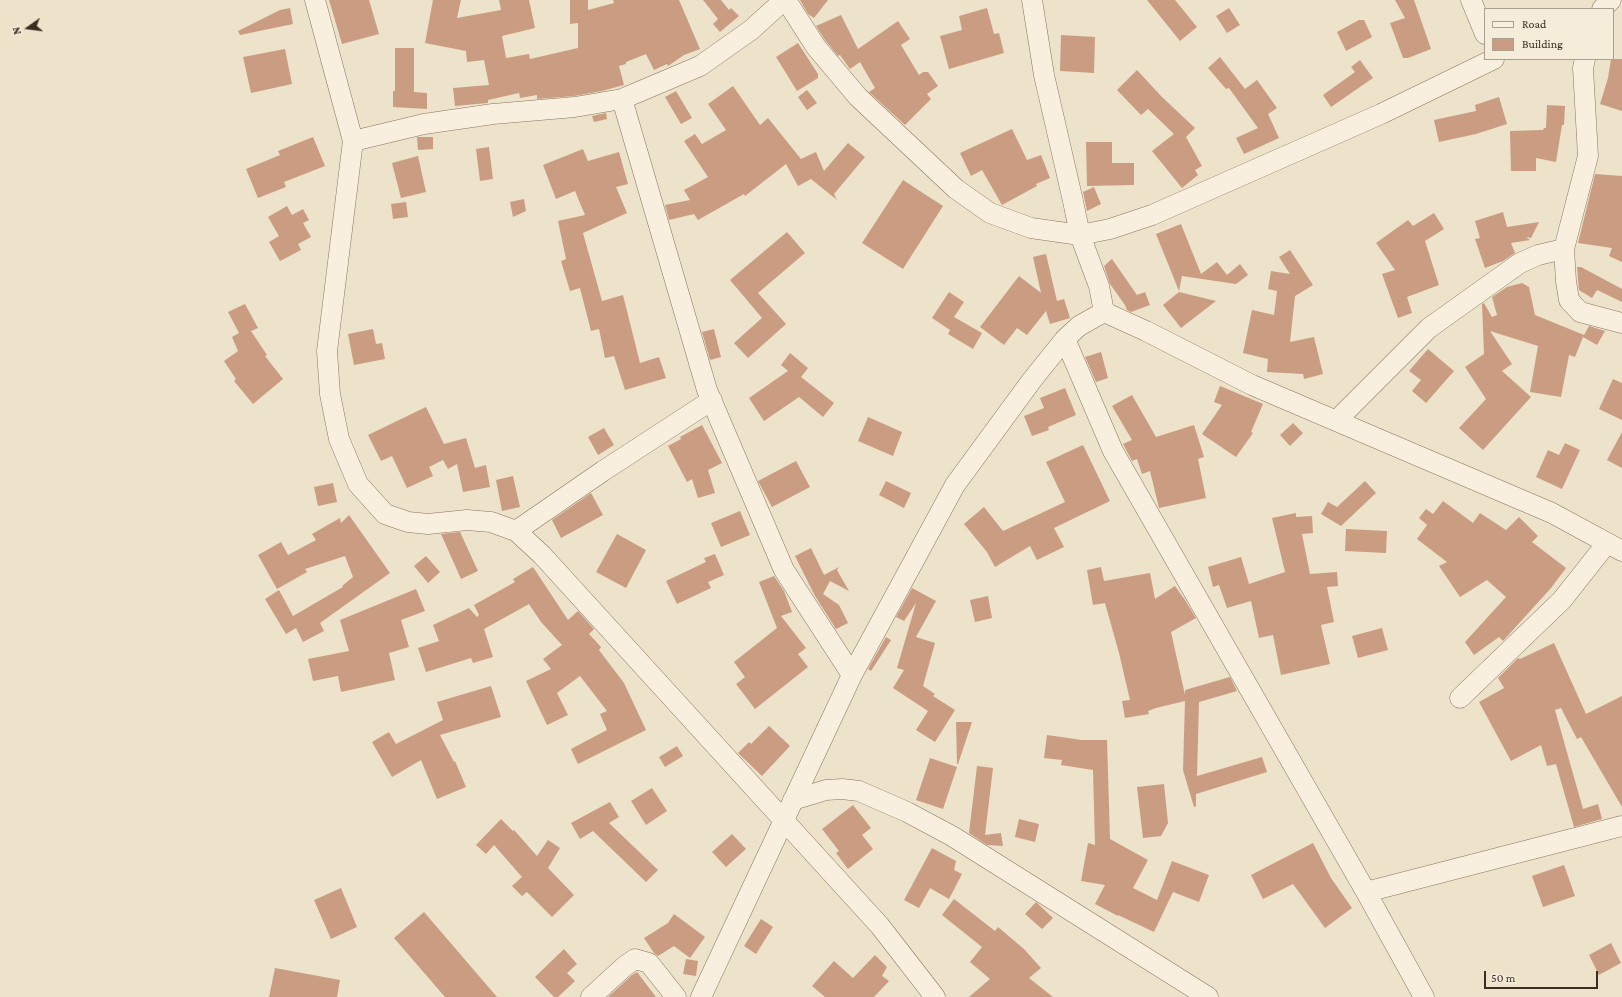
<!DOCTYPE html>
<html>
<head>
<meta charset="utf-8">
<style>
  body { margin:0 }
  #map { position:relative; width:1622px; height:997px; overflow:hidden; background:#ede2ca; font-family:"Crimson Pro",serif }
  canvas { display:block }
  .legend { position:absolute; left:1484px; top:8px; width:130px; height:52px; box-sizing:border-box; background:#f5ecda; border:1px solid #aba090; margin:0; padding:5px 7px; list-style:none; font-size:12px; color:#3b2d22 }
  .legend li { display:flex; align-items:center; gap:8px; height:20px }
  .legend b { width:20px; border:1px solid #aba090 }
  .north { position:absolute; left:8px; top:8px; width:40px; height:40px; -webkit-text-stroke:3px #f5ecda; paint-order:stroke; rotate:256deg; font-size:11px; font-weight:700; line-height:16px; text-align:center; color:#3b2d22 }
  .north::after { content:''; display:block; margin:auto; width:14px; height:18px; background:#3b2d22; clip-path:polygon(50% 0,100% 100%,50% 72%,0 100%) }
  .scale { position:absolute; left:1484px; top:971px; width:114px; height:18px; box-sizing:border-box; border:2px solid #3b2d22; border-top:0; padding-left:5px; font-size:12px; line-height:14px; white-space:nowrap; color:#3b2d22; -webkit-text-stroke:3px #f5ecda; paint-order:stroke }
</style>
</head>
<body>
<div id="map">
<canvas width="1622" height="997"></canvas>
<ul class="legend">
<li><b style="height:5px;background:#f8efde"></b>Road</li>
<li><b style="height:11px;background:#ca9d82"></b>Building</li>
</ul>
<div class="north">N</div>
<div class="scale">50 m</div>
</div>
<script>
const ctx = document.querySelector('canvas').getContext('2d');
ctx.lineJoin = 'round';
function fill(path, color) { ctx.fillStyle = color; ctx.fill(path, 'evenodd'); }
const shape = rows => new Path2D(rows.map(r => 'M' + r).join(''));
function stroke(path, color, width, dash) { ctx.strokeStyle = color; ctx.lineWidth = width; ctx.lineCap = dash ? 'butt' : 'round'; ctx.setLineDash(dash || []); ctx.stroke(path); }
fill(shape([
  [329,0,369,0,379,34,342,44],
  [433,0,461,0,457,18,501,10,499,0,529,0,535,28,502,36,506,58,529,54,530,59,578,48,578,23,570,24,570,0,588,0,588,10,614,3,613,0,679,0,700,49,684,55,668,66,667,64,654,70,646,54,626,62,626,64,619,66,624,85,602,91,574,96,537,99,537,95,520,98,519,93,488,100,488,103,455,106,453,88,489,85,484,60,467,62,466,51,425,43],
  [703,0,721,0,729,10,731,8,739,16,720,32,713,24,718,19],
  [800,0,828,0,814,18,808,14],
  [1147,0,1175,0,1197,27,1180,41],
  [1395,0,1414,0,1431,49,1408,58,1403,58,1390,23,1405,18],
  [290,8,293,24,240,35,238,31,280,10],
  [987,8,994,34,999,33,1004,53,949,69,940,36,962,30,959,16],
  [1229,8,1240,25,1227,33,1216,16],
  [841,15,858,49,898,21,910,39,901,45,919,75,923,72,928,72,938,86,927,94,931,99,905,125,869,92,875,88,860,62,850,69,840,55,838,56,825,40,816,26],
  [1359,20,1364,20,1372,37,1346,51,1337,32],
  [1061,35,1095,37,1094,73,1060,71],
  [798,43,818,74,818,78,797,91,776,57],
  [395,48,414,48,414,92,427,93,427,109,393,107,393,91,395,91],
  [285,49,292,84,251,93,243,57],
  [1220,57,1245,89,1257,80,1277,108,1268,114,1279,138,1244,154,1236,138,1258,128,1229,88,1226,89,1208,68],
  [1611,59,1622,59,1622,111,1600,104,1608,78],
  [1360,60,1373,78,1331,107,1323,95,1355,72,1351,67],
  [1137,70,1161,96,1195,128,1186,137,1202,166,1195,170,1198,175,1182,188,1152,151,1174,134,1148,109,1141,115,1117,90],
  [733,86,760,125,768,118,801,159,816,152,824,171,848,143,865,157,834,194,837,200,811,179,798,186,786,164,745,196,744,194,698,220,694,214,669,220,665,205,690,200,684,190,708,177,684,141,695,134,702,144,726,130,708,104],
  [807,90,817,103,807,110,798,97],
  [676,91,692,118,681,124,665,97],
  [1499,97,1507,124,1476,134,1439,142,1434,120,1476,111,1475,105],
  [1547,105,1565,106,1564,125,1562,125,1556,162,1536,158,1536,171,1511,171,1510,131,1543,130,1544,128,1546,128],
  [606,113,607,119,594,122,592,116],
  [1012,129,1027,160,1041,155,1050,178,1036,184,1037,186,1002,205,982,170,971,176,960,153],
  [313,137,325,166,284,182,286,187,258,198,246,169,280,155,278,151],
  [417,137,433,137,433,149,418,150],
  [1086,142,1112,142,1112,163,1134,163,1134,185,1087,186],
  [489,147,493,179,480,181,476,149],
  [583,149,588,161,619,152,628,184,616,187,627,213,583,233,602,301,623,295,640,363,659,357,666,378,625,390,614,356,605,358,599,329,591,331,580,288,570,291,561,261,566,259,558,221,585,215,575,191,556,199,543,165],
  [418,156,426,192,401,198,392,163],
  [1595,174,1622,176,1622,262,1609,256,1612,248,1578,243],
  [903,180,943,206,903,269,862,243],
  [1094,187,1101,204,1087,211,1083,192],
  [524,199,526,211,513,217,510,202],
  [406,202,408,217,393,219,391,204],
  [287,206,292,215,303,209,309,220,303,223,311,237,298,244,301,250,280,261,269,242,279,236,268,217],
  [1503,212,1507,227,1539,222,1531,238,1526,237,1530,240,1511,243,1515,253,1503,261,1485,268,1475,239,1480,238,1475,221],
  [1434,213,1444,229,1425,241,1439,285,1407,297,1412,313,1398,318,1382,274,1395,270,1376,243,1408,220,1413,226],
  [1181,224,1201,274,1217,262,1227,275,1240,264,1248,275,1236,284,1182,276,1179,291,1156,234],
  [787,232,805,253,758,293,786,324,748,358,734,343,762,318,730,280],
  [1290,250,1313,285,1295,296,1290,342,1314,337,1323,374,1304,379,1303,374,1267,372,1268,359,1243,353,1252,310,1274,315,1277,291,1268,289,1271,271,1290,274,1279,257],
  [1046,254,1057,301,1064,299,1070,318,1050,324,1046,311,1027,335,1017,328,1004,345,980,327,1019,276,1041,293,1033,257],
  [1112,259,1137,295,1145,292,1150,305,1131,312,1127,310,1125,305,1110,284,1104,266],
  [1577,267,1581,267,1622,289,1622,302,1597,290,1592,298,1579,290],
  [1522,283,1529,287,1535,315,1584,335,1589,326,1605,331,1597,345,1583,337,1575,357,1569,355,1561,397,1530,392,1538,346,1490,331,1512,364,1502,371,1531,397,1483,450,1459,428,1486,399,1465,367,1484,354,1482,304,1484,303,1492,317,1497,315,1492,297,1507,287],
  [949,292,964,302,954,317,982,333,973,349,948,334,950,330,932,318],
  [1179,292,1216,301,1181,328,1163,305],
  [245,304,258,328,251,331,267,355,265,356,283,379,253,404,234,381,236,379,224,361,238,351,232,337,239,333,228,312],
  [373,329,376,344,382,343,385,359,354,365,348,334],
  [714,329,721,357,710,360,702,332],
  [1428,349,1454,371,1426,403,1412,391,1421,380,1409,371],
  [1101,352,1108,378,1096,382,1085,357],
  [790,353,808,368,801,377,834,403,823,417,799,397,764,421,749,398,788,371,781,365],
  [1613,379,1622,383,1622,420,1599,409],
  [1220,386,1263,404,1251,432,1253,433,1236,457,1202,434,1222,405,1214,402],
  [1065,388,1076,415,1048,427,1049,430,1032,436,1024,416,1044,408,1040,398],
  [1132,395,1156,437,1194,425,1204,457,1198,459,1206,498,1159,508,1150,471,1142,474,1137,459,1132,461,1123,444,1132,440,1112,406],
  [426,407,444,444,466,438,475,468,486,465,490,487,463,492,457,464,448,469,443,460,429,467,433,476,407,488,392,456,381,461,368,435],
  [868,417,902,432,893,456,858,441],
  [1293,423,1303,433,1290,446,1280,435],
  [702,425,722,463,708,470,715,493,698,498,692,479,687,482,668,446,681,439,680,437],
  [604,428,614,445,598,455,588,437],
  [1622,432,1622,468,1607,460],
  [1565,443,1580,450,1562,489,1536,477,1548,450,1559,455],
  [1083,445,1110,501,1054,528,1064,547,1037,560,1030,546,995,567,987,552,964,524,984,507,1003,531,1065,502,1046,462],
  [796,461,810,487,772,507,758,481],
  [513,476,520,507,502,511,496,480],
  [886,481,911,493,904,508,879,495],
  [1365,481,1376,493,1341,526,1321,514,1328,502,1337,507],
  [333,483,337,502,318,506,314,487],
  [591,493,603,515,561,538,552,520],
  [1443,501,1473,523,1480,513,1506,530,1519,517,1538,536,1532,542,1566,568,1551,588,1503,641,1499,637,1474,655,1465,642,1506,597,1487,580,1460,597,1439,566,1447,562,1417,539,1427,525,1419,518,1426,509,1433,514],
  [740,511,750,535,721,547,711,523],
  [1296,513,1296,517,1312,516,1313,533,1302,534,1310,574,1337,572,1338,586,1327,587,1334,622,1321,625,1330,664,1281,675,1273,635,1259,638,1251,601,1227,608,1219,585,1213,587,1208,567,1241,557,1249,584,1285,572,1272,518],
  [349,515,390,573,320,623,324,631,303,642,296,628,286,634,265,599,279,590,293,616,343,587,342,586,353,577,345,556,305,569,307,572,277,589,258,555,281,542,288,555,316,540,312,534,340,518,341,523],
  [1346,529,1387,531,1386,553,1345,551],
  [460,532,478,571,461,579,441,534],
  [617,534,646,550,626,588,596,572],
  [811,548,824,575,839,567,837,570,849,591,830,581,823,594,839,605,848,623,836,629,815,596,795,556],
  [715,554,724,575,708,582,711,588,677,604,666,581,706,562,704,558],
  [426,556,440,572,428,583,414,566],
  [533,567,568,620,578,611,594,629,589,634,601,647,599,650,624,683,646,730,578,764,571,749,607,730,600,714,607,711,580,676,557,693,568,715,547,725,526,681,551,669,543,659,562,645,541,622,529,604,484,629,493,657,473,663,471,658,426,672,418,648,439,641,433,625,469,608,477,617,479,615,474,605,515,582,513,579],
  [1101,567,1104,581,1150,573,1155,599,1175,586,1185,600,1196,618,1171,632,1185,695,1185,690,1230,677,1237,691,1199,702,1197,776,1262,757,1267,772,1196,794,1196,806,1194,807,1183,770,1185,701,1156,708,1148,711,1149,714,1125,718,1122,701,1130,700,1119,653,1105,603,1093,605,1087,570],
  [774,576,784,591,792,612,781,616,806,648,798,654,808,667,755,709,736,684,745,677,734,662,777,628,759,582],
  [912,588,936,601,916,637,935,643,923,686,935,694,933,696,955,710,935,742,916,730,928,711,893,688,904,670,897,668,916,603,904,621,896,617],
  [416,589,425,611,401,620,409,647,389,653,395,680,341,692,338,676,313,681,308,659,349,651,340,620],
  [988,596,992,618,975,622,970,600],
  [1382,628,1388,650,1358,658,1352,636],
  [886,637,891,640,871,671,868,669],
  [1554,643,1586,714,1622,696,1622,807,1581,737,1577,739,1561,708,1555,710,1583,809,1598,804,1602,819,1574,827,1556,764,1547,766,1541,745,1511,761,1479,702,1504,688,1498,678,1518,658,1520,659],
  [491,686,501,717,440,735,454,762,455,761,466,787,437,799,421,760,392,777,372,742,389,732,396,744,443,720,437,702],
  [956,722,972,722,958,764,957,764],
  [769,726,790,746,762,776,738,753,749,742,751,744],
  [1047,735,1082,740,1107,740,1110,839,1148,860,1133,888,1157,900,1172,861,1209,875,1199,902,1173,892,1154,932,1118,915,1118,916,1095,904,1105,885,1081,881,1088,843,1095,845,1093,770,1061,765,1062,760,1044,758],
  [677,746,683,756,665,767,659,757],
  [930,758,957,767,943,809,916,800],
  [977,766,993,768,985,835,1001,833,1003,846,987,845,969,833],
  [1164,784,1168,823,1161,836,1143,838,1137,787],
  [652,788,667,811,646,825,631,801],
  [610,802,619,817,609,823,658,870,646,882,593,831,580,839,571,823],
  [853,805,871,828,862,835,873,849,848,869,836,853,839,851,822,829],
  [501,819,513,831,514,830,537,856,548,840,560,848,548,868,574,895,552,917,527,892,522,896,512,886,522,877,494,845,486,854,476,845],
  [1019,819,1039,824,1035,842,1015,837],
  [732,834,746,849,726,867,712,852],
  [1313,843,1331,878,1352,908,1325,928,1293,884,1263,899,1251,875],
  [932,848,956,861,954,870,962,874,949,899,930,888,919,908,904,900],
  [1564,865,1575,896,1543,907,1532,876],
  [341,888,357,927,331,939,314,900],
  [954,899,995,931,998,927,1024,949,1041,968,1029,978,1053,997,969,997,990,979,970,962,982,947,942,915],
  [1036,902,1053,918,1042,929,1025,914],
  [424,912,497,997,445,997,394,938],
  [674,914,705,937,690,958,674,946,658,956,654,953,644,938,668,923],
  [761,919,773,927,756,954,744,946],
  [1611,943,1621,963,1599,975,1589,955],
  [564,949,577,964,567,973,575,981,558,997,554,997,535,977],
  [875,955,887,967,882,976,889,981,874,997,825,997,812,986,834,961,853,978],
  [686,959,698,961,696,976,683,974],
  [275,968,340,980,337,997,269,997],
  [637,972,656,997,608,997,632,975]
]), '#ca9d82');
const minor = shape([
  [315,0,353,141,327,351,330,394,339,439,358,484,385,514,408,522,428,524,467,520,491,522,516,531,542,555,880,926,935,997],
  [786,0,816,47,858,97,956,189,990,213,1031,228,1080,235,1110,229,1152,215,1381,114,1494,59],
  [1032,0,1044,75,1073,201,1080,235,1099,286,1104,312,1146,331,1252,385,1552,513,1622,551],
  [1471,0,1485,34],
  [1602,9,1611,0],
  [1585,59,1583,68,1588,156,1564,249,1566,281,1569,300,1580,312,1622,323],
  [622,99,707,390,784,570,852,675],
  [353,141,424,124,493,114,575,107,622,99,700,66,751,30,784,0],
  [1065,339,1113,451,1366,892,1424,997],
  [1336,421,1429,328,1520,263,1538,255,1564,249],
  [516,531,603,471,712,400],
  [1460,698,1562,600,1607,543],
  [793,800,826,790,842,789,859,791,907,812,952,836,1208,997],
  [1366,892,1622,826],
  [591,997,625,966,635,959,649,963,676,997],
  [701,997,852,675,955,485,1032,380,1065,339,1079,326,1104,312]
]);
stroke(minor, '#8a745f', 21);
stroke(minor, '#f8efde', 20);
</script>
</body>
</html>
